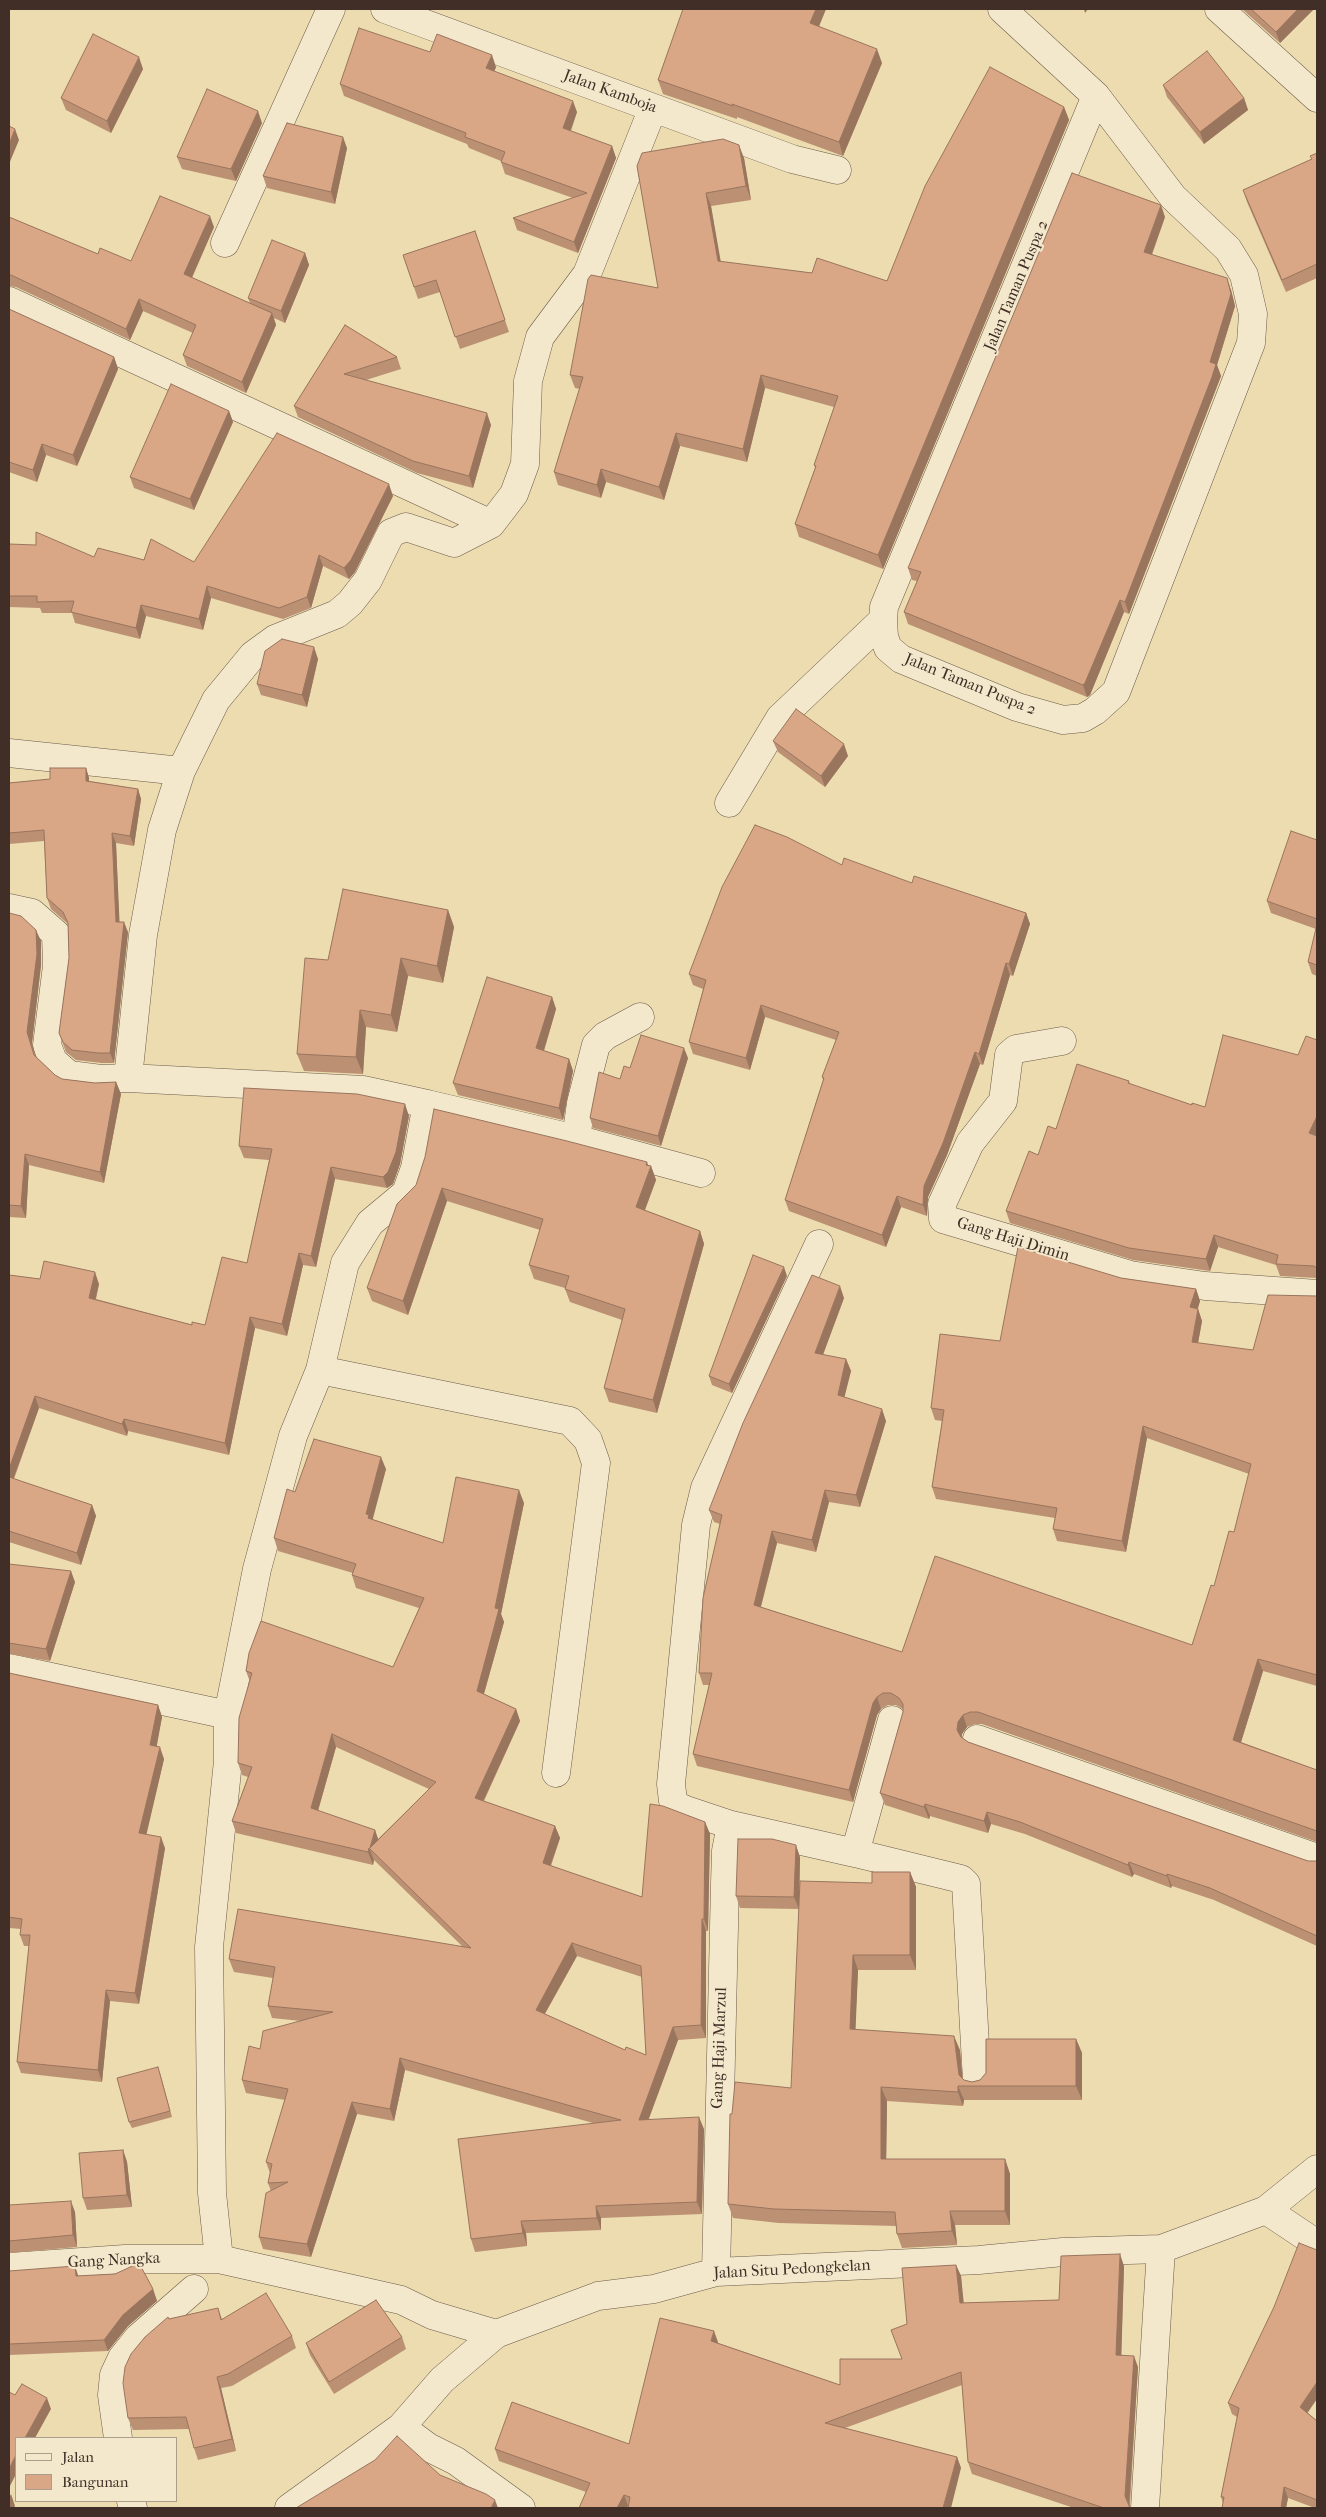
<!DOCTYPE html>
<html>
<head>
<meta charset="utf-8">
<style>
  body { margin:0 }
  #map { position:relative; width:1326px; height:2517px; overflow:hidden; background:#ecdcb0; font-family:"IM FELL French Canon",serif }
  canvas { display:block }
  .frame { position:absolute; inset:0; border:10px solid #402e27; pointer-events:none }
  .legend { position:absolute; left:15px; top:2437px; width:162px; height:65px; box-sizing:border-box; background:#f3e8cc; border:1px solid #ab9e8a; margin:0; padding:6px 9px; list-style:none; font-size:15px; color:#402e27 }
  .legend li { display:flex; align-items:center; gap:10px; height:25px }
  .legend b { width:25px; border:1px solid #ab9e8a }
</style>
</head>
<body>
<div id="map">
<canvas width="1326" height="2517"></canvas>
<div class="frame"></div>
<ul class="legend">
<li><b style="height:6px;background:#f3e8cc"></b>Jalan</li>
<li><b style="height:14px;background:#daa786"></b>Bangunan</li>
</ul>
</div>
<script>
const ctx = document.querySelector('canvas').getContext('2d');
ctx.lineJoin = 'round';
const shape = rows => new Path2D(rows.map(r => 'M' + r).join(''));
function stroke(path, color, width, dash) { ctx.strokeStyle = color; ctx.lineWidth = width; ctx.lineCap = dash ? 'butt' : 'round'; ctx.setLineDash(dash || []); ctx.stroke(path); }
function fill(path, color) { ctx.fillStyle = color; ctx.fill(path, 'evenodd'); }
function write(font, color, halo, rows, align = 'center') {
  ctx.font = font + ' "IM FELL French Canon",serif'; ctx.lineWidth = 4; ctx.setLineDash([]); ctx.textBaseline = 'middle'; ctx.strokeStyle = halo; ctx.fillStyle = color; for (const [text, x, y, turn = 0] of rows) {
    ctx.save(); ctx.translate(x, y); ctx.rotate((+turn || 0) * Math.PI / 180); ctx.textAlign = isNaN(turn) ? turn : align; if (halo) ctx.strokeText(text, 0, 0); ctx.fillText(text, 0, 0); ctx.restore();
  }
}
const minor = shape([
  [385,9,792,159,837,170],
  [1002,9,1096,96,1173,197,1228,249,1244,275,1253,314,1251,343,1116,692,1095,711,1083,718,1063,720,1017,707,901,659,888,648,884,637,883,620,884,607,1096,96],
  [1219,9,1317,98],
  [225,243,331,9],
  [9,301,491,524],
  [9,753,181,771],
  [729,803,780,718,883,620],
  [9,908,32,913,56,934,57,966,47,1045,53,1061,69,1075,101,1079,128,1078,363,1090,427,1104,415,1168,406,1193,370,1223,345,1263,320,1370,293,1436,257,1569,228,1715,228,1761,209,1947,212,2193,219,2259],
  [1062,1041,1016,1049,1009,1055,1003,1101,970,1143,942,1204,943,1219,1130,1275,1205,1286,1317,1294],
  [128,1078,143,935,162,830,181,771,216,700,253,655,275,639,337,614,350,603,368,580,391,533,406,527,454,543,491,524,514,494,525,464,528,381,540,337,587,274,653,108],
  [427,1104,576,1139,701,1173],
  [576,1139,581,1103,596,1045,605,1036,640,1017],
  [819,1244,705,1488,696,1525,671,1784,673,1801,677,1806,686,1810,731,1825,855,1853,892,1720],
  [320,1370,570,1421,588,1440,596,1463,556,1773],
  [9,1668,228,1715],
  [977,1739,1317,1858],
  [855,1853,961,1879,966,1884,977,2081],
  [1266,2210,1317,2244],
  [9,2267,125,2259,219,2259,401,2300,432,2315,496,2334],
  [716,2272,725,1884,726,1851,731,1825],
  [401,2427,428,2447,456,2461,521,2508],
  [118,2438,112,2395,114,2375,122,2358,138,2338,194,2289],
  [131,2501,133,2508],
  [289,2508,401,2427,442,2380,496,2334,598,2296,654,2289,716,2272,979,2260,1063,2252,1161,2249,1266,2210,1317,2169],
  [1145,2508,1161,2249]
]);
stroke(minor, '#6b5a49', 29);
stroke(minor, '#f3e8cc', 28);
fill(shape([
  [683,9,826,9,819,26,882,63,843,156,737,117,737,119,663,94,658,80],
  [1242,9,1314,9,1280,43],
  [430,52,496,67,494,71,577,112,571,131,612,146,616,158,578,253,517,230,513,218,573,198,505,174,501,162,501,161,469,148,467,144,344,96,340,84],
  [143,69,111,133,66,110,61,98],
  [1163,85,1244,98,1248,110,1204,144,1167,97],
  [1064,107,1069,120,883,569,799,537,795,524,815,468,814,465,834,407,765,388,747,462,680,446,664,500,606,482,601,498,558,485,554,472,580,389,575,388,570,375,658,288,637,166,744,158,751,200,711,206,720,262,812,273,887,281],
  [262,123,236,181,182,169,177,157],
  [347,148,335,204,267,188,263,176],
  [1317,153,1317,278,1286,292,1247,202,1243,190,1312,159],
  [9,217,98,254,131,261,214,227,192,278,250,303,248,298,305,253,309,265,285,323,274,318,276,325,246,393,187,366,183,355,193,333,143,311,130,340,16,287,9,286],
  [1165,217,1152,255,1231,290,1235,306,1217,365,1221,376,1216,389,1129,614,1124,612,1090,695,1087,697,908,624,904,612,917,581,912,580,908,568],
  [475,231,509,332,460,349,440,292,418,299,403,255],
  [9,309,114,357,118,369,77,466,46,455,37,482,9,472],
  [345,325,397,357,401,369,366,380,491,425,473,488,417,473,298,417,294,406],
  [229,411,233,422,194,510,134,488,130,477],
  [393,496,355,572,349,579,323,566,311,608,283,619,211,598,203,630,146,616,140,639,75,623,72,613,42,613,40,608,9,607,9,544,94,557,194,562],
  [318,659,307,707,261,695,257,684],
  [773,741,848,756,825,787,778,752],
  [86,768,89,778,89,781,138,789,141,799,134,846,116,843,119,922,128,932,114,1063,102,1063,76,1060,66,1052,59,1033,69,958,68,926,67,923,51,909,47,898,44,841,9,844,9,783,50,779],
  [1317,840,1317,976,1312,974,1308,962,1316,929,1271,913,1267,901],
  [842,865,1026,913,1030,924,1013,976,1010,975,983,1065,980,1064,947,1155,928,1197,927,1216,901,1207,886,1247,789,1211,785,1200,823,1080,822,1077,836,1040,765,1017,750,1070,693,1054,689,1042,703,989,693,985,689,974],
  [448,910,454,927,443,983,408,976,397,1032,366,1027,363,1074,304,1071,297,1054,328,960],
  [9,913,41,941,41,965,32,1043,35,1056,55,1075,62,1079,95,1083,116,1082,121,1094,104,1183,29,1165,26,1218,9,1217],
  [552,997,556,1009,544,1051,569,1059,573,1071,563,1120,458,1095,453,1083],
  [1317,1040,1317,1278,1280,1276,1276,1265,1218,1247,1210,1271,1133,1260,1010,1223,1006,1211,1038,1155,1056,1129,1129,1081,1130,1084,1192,1105,1205,1107,1298,1055],
  [688,1058,661,1146,593,1128,590,1118,620,1079,630,1068],
  [409,1116,400,1164,393,1184,387,1188,335,1179,316,1267,303,1265,287,1336,255,1328,229,1455,128,1431,127,1436,39,1408,14,1479,92,1505,96,1516,81,1565,9,1542,9,1275,40,1279,99,1284,96,1299,192,1325,205,1325,247,1263,269,1160,244,1158,239,1146],
  [648,1165,651,1166,656,1180,645,1210,700,1231,704,1244,657,1413,609,1402,604,1388,622,1320,570,1302,565,1289,565,1288,534,1279,529,1265,540,1230,447,1201,408,1315,372,1301,367,1288,416,1185],
  [787,1276,732,1393,712,1385,709,1376],
  [1121,1278,1196,1289,1200,1301,1198,1309,1202,1321,1198,1343,1253,1350,1317,1296,1317,1686,1263,1671,1241,1742,1317,1770,1317,1842,982,1724,975,1724,967,1727,962,1734,962,1738,968,1742,1308,1861,1317,1861,1317,1946,1214,1900,1172,1886,1171,1888,1134,1874,1132,1877,1025,1834,991,1824,988,1833,930,1816,929,1819,885,1805,880,1793,903,1712,903,1709,896,1705,888,1705,881,1709,877,1715,853,1802,697,1766,693,1754,709,1685,703,1685,699,1673,720,1524,714,1522,709,1510,844,1298,823,1355,846,1359,851,1371,844,1397,886,1421,860,1507,829,1502,816,1552,777,1543,761,1607,902,1652,1192,1645,1234,1532,1249,1474,1147,1438,1126,1552,1057,1541,1053,1529,1055,1518,936,1499,932,1487,942,1421,935,1420,931,1408,1000,1341],
  [386,1469,372,1519,443,1543,524,1503,501,1614,504,1622,484,1694,516,1709,520,1721,484,1801,555,1826,560,1838,551,1866,642,1897,705,1822,710,1834,708,1931,706,1931,706,2038,678,2040,648,2119,704,2129,702,2214,601,2218,601,2230,526,2233,527,2246,475,2252,471,2239,593,2123,405,2070,394,2121,357,2114,311,2257,263,2249,259,2237,271,2191,268,2183,270,2173,266,2162,285,2100,246,2093,242,2080,260,2049,301,2021,272,2018,268,2006,273,1978,234,1972,229,1959,462,1946,374,1860,373,1865,236,1833,232,1821,248,1777,242,1775,238,1763,250,1682,246,1671,393,1667,419,1608,356,1588,352,1575,353,1573,278,1551,274,1538,295,1492],
  [336,1747,429,1789,378,1839,375,1830,318,1811],
  [577,1956,642,1977,646,2055,625,2050,545,2014],
  [9,1564,75,1582,50,1661,9,1654],
  [9,1673,158,1705,162,1717,156,1746,164,1759,146,1834,165,1848,139,2004,110,2001,102,2082,21,2073,17,2062,29,1946,24,1946,20,1935,21,1929,9,1928],
  [800,1857,799,1909,740,1908,736,1896],
  [910,1872,916,1887,916,1970,858,1970,855,2029,960,2050,963,2079,964,2080,972,2082,980,2080,1076,2039,1082,2053,1082,2100,964,2100,963,2106,887,2101,886,2159,1005,2159,1010,2174,1010,2225,955,2225,957,2245,902,2248,897,2234,896,2226,779,2223,733,2218,728,2204,732,2114,791,2088,872,1883],
  [160,2073,172,2117,132,2128,129,2122],
  [123,2150,127,2162,132,2207,87,2210,83,2198],
  [9,2205,75,2212,77,2247,9,2253],
  [956,2265,961,2276,963,2303,1059,2300,1124,2266,1121,2355,1138,2367,1130,2505,1131,2508,1074,2508,972,2474,968,2462,962,2385,845,2428,957,2457,961,2468,628,2506,627,2508,579,2508,586,2492,499,2461,495,2449,629,2444,718,2343,840,2385,902,2359,907,2324],
  [9,2271,79,2276,153,2289,157,2301,128,2326,108,2351,9,2355],
  [218,2308,222,2319,292,2336,296,2348,232,2386,221,2388,236,2451,198,2460,194,2448,189,2429,133,2430,128,2418,169,2319],
  [402,2337,406,2349,334,2394,310,2355,306,2343],
  [1228,2403,1308,2413,1317,2421,1317,2420,1317,2508,1315,2508,1288,2498,1286,2508,1222,2508,1223,2503,1221,2497,1237,2417,1232,2414]
]), '#bb9073');
fill(shape([
  [816,9,826,9,815,36,810,23],
  [1084,9,1088,9,1085,13],
  [1298,9,1314,9,1280,43,1276,32],
  [877,49,882,63,843,156,839,142],
  [492,55,496,67,491,80,486,68],
  [139,57,143,69,111,133,107,121],
  [1244,98,1248,110,1204,144,1200,132],
  [573,101,577,112,567,140,563,128],
  [1064,107,1069,120,883,569,878,555],
  [258,111,262,123,236,181,231,169],
  [15,129,19,140,9,164,9,144],
  [343,137,347,148,335,204,331,192],
  [739,145,744,158,751,200,746,186],
  [612,146,616,158,578,253,574,242],
  [706,193,711,206,723,274,718,261],
  [1161,205,1165,217,1148,264,1144,252],
  [210,216,214,227,188,286,184,274],
  [305,253,309,265,285,323,281,311],
  [1227,278,1231,290,1235,306,1217,365,1221,376,1216,389,1129,614,1125,602,1210,362],
  [139,299,143,311,130,340,126,329],
  [272,313,276,325,246,393,242,382],
  [114,357,118,369,77,466,73,455],
  [761,375,765,388,747,462,743,449],
  [229,411,233,422,194,510,190,499],
  [487,413,491,425,473,488,469,476],
  [676,433,680,446,664,500,659,487],
  [42,444,46,455,37,482,33,470],
  [601,469,606,482,601,498,597,485],
  [389,484,393,496,355,572,349,579,344,568],
  [319,555,323,566,311,608,307,597],
  [207,586,211,598,203,630,199,619],
  [1120,600,1124,612,1090,695,1087,697,1083,685],
  [141,605,146,616,140,639,136,628],
  [314,647,318,659,307,707,302,695],
  [844,744,848,756,825,787,821,776],
  [86,768,89,778,89,791,86,781],
  [138,789,141,799,134,846,130,836],
  [112,833,116,843,120,932,116,922],
  [448,910,454,927,443,983,437,966],
  [1026,913,1030,924,1013,976,1009,964],
  [124,922,128,932,114,1063,110,1053],
  [36,930,41,941,41,965,32,1043,39,1067,27,1032],
  [401,958,408,976,397,1032,391,1015],
  [1006,963,1010,975,983,1065,979,1054],
  [552,997,556,1009,541,1060,536,1048],
  [761,1005,765,1017,750,1070,746,1058],
  [360,1010,366,1027,363,1074,356,1057],
  [684,1048,688,1058,661,1146,658,1136],
  [975,1052,980,1064,947,1155,928,1197,927,1216,923,1205,924,1186],
  [569,1059,573,1071,563,1120,559,1108],
  [116,1082,121,1094,104,1183,100,1172],
  [405,1104,409,1116,400,1164,393,1184,387,1188,383,1177],
  [1317,1116,1317,1138,1309,1133],
  [25,1154,29,1165,26,1218,21,1206],
  [647,1162,650,1170,651,1166,656,1180,641,1220,636,1207],
  [331,1167,335,1179,316,1267,311,1256],
  [442,1188,447,1201,408,1315,403,1301],
  [897,1196,901,1207,886,1247,882,1235],
  [700,1231,704,1244,657,1413,653,1400],
  [1214,1235,1218,1247,1210,1271,1206,1259],
  [299,1253,303,1265,287,1336,282,1324],
  [784,1267,787,1276,732,1393,729,1384],
  [95,1272,99,1284,93,1310,89,1298],
  [840,1286,844,1298,819,1365,815,1353],
  [1196,1289,1200,1301,1194,1319,1190,1307],
  [1198,1309,1202,1321,1196,1354,1192,1342],
  [250,1317,255,1328,229,1455,225,1443],
  [846,1359,851,1371,842,1407,838,1395],
  [35,1396,39,1408,10,1488,9,1484,9,1469],
  [882,1409,886,1421,860,1507,856,1495],
  [124,1419,128,1431,127,1436,122,1424],
  [1143,1426,1147,1438,1126,1552,1122,1541],
  [381,1457,386,1469,372,1522,366,1514],
  [519,1490,524,1503,501,1614,504,1622,481,1704,477,1691,495,1608],
  [825,1490,829,1502,816,1552,812,1540],
  [92,1505,96,1516,81,1565,77,1553],
  [772,1531,777,1543,758,1617,754,1605],
  [71,1571,75,1582,50,1661,46,1649],
  [1258,1659,1263,1671,1238,1752,1233,1740],
  [877,1697,881,1709,877,1715,853,1802,849,1790,873,1703],
  [158,1705,162,1717,155,1756,150,1745],
  [516,1709,520,1721,479,1810,475,1798],
  [963,1715,967,1727,962,1734,962,1742,957,1730,958,1722],
  [332,1734,336,1747,315,1821,311,1808],
  [160,1747,164,1759,144,1845,139,1833],
  [925,1804,930,1816,929,1819,924,1807],
  [987,1812,991,1824,988,1833,984,1821],
  [705,1822,710,1834,708,1931,704,1919],
  [555,1826,560,1838,547,1875,543,1863],
  [375,1830,379,1842,370,1848],
  [161,1837,165,1848,139,2004,135,1993],
  [796,1845,800,1857,799,1909,794,1897],
  [369,1848,374,1860,373,1865,368,1852],
  [1129,1862,1134,1874,1132,1877,1128,1865],
  [910,1872,916,1887,916,1970,910,1955],
  [1167,1874,1172,1886,1171,1888,1167,1876],
  [702,1919,706,1931,706,2038,701,2025],
  [572,1943,577,1956,540,2022,536,2010],
  [853,1955,858,1970,855,2043,850,2029],
  [106,1990,110,2001,102,2082,98,2070],
  [673,2027,678,2040,644,2132,639,2120],
  [954,2036,960,2050,963,2086,959,2075],
  [1076,2039,1082,2053,1082,2100,1076,2086],
  [400,2058,405,2070,394,2121,390,2109],
  [958,2086,964,2100,963,2106,958,2092],
  [881,2087,887,2101,886,2174,881,2159],
  [352,2102,357,2114,311,2257,307,2244],
  [699,2117,704,2129,702,2214,697,2202],
  [123,2150,127,2162,132,2207,127,2195],
  [1005,2159,1010,2174,1010,2225,1005,2211],
  [71,2201,75,2212,77,2247,73,2235],
  [596,2206,601,2218,601,2230,597,2218],
  [950,2211,955,2225,957,2245,952,2231],
  [521,2221,526,2233,527,2246,523,2233],
  [1120,2254,1124,2266,1121,2367,1116,2355],
  [956,2265,961,2276,965,2315,960,2303],
  [75,2266,79,2278,76,2276],
  [153,2289,157,2301,128,2326,108,2351,104,2340,123,2315],
  [714,2331,718,2342,715,2352,711,2341],
  [1134,2356,1138,2367,1129,2507,1125,2496],
  [217,2377,221,2388,236,2451,232,2439],
  [1317,2382,1317,2399,1304,2418,1300,2407],
  [47,2398,51,2409,35,2438,25,2438],
  [16,2455,16,2474,9,2488,9,2469],
  [957,2457,961,2468,951,2508,943,2508],
  [1284,2487,1288,2498,1286,2508,1281,2508],
  [11,2494,15,2506,14,2508,9,2508,9,2498],
  [624,2495,628,2506,627,2508,617,2508],
  [495,2500,498,2508,491,2508]
]), '#99755e');
const building = shape([
  [683,9,816,9,810,23,877,49,839,142,732,104,733,106,658,80,683,9],
  [1251,9,1298,9,1276,32,1251,9],
  [359,28,430,52,437,34,492,55,486,68,573,101,563,128,612,146,574,242,513,218,587,193,501,162,505,152,465,137,466,133,340,84,359,28],
  [93,34,139,57,107,121,61,98,93,34],
  [1207,51,1244,98,1200,132,1163,85,1207,51],
  [990,67,1064,107,878,555,795,524,816,466,814,465,838,396,761,375,743,449,676,433,659,487,601,469,597,485,554,472,583,377,570,375,588,279,591,275,658,288,637,166,642,153,723,139,739,145,746,186,706,193,718,261,812,273,817,258,887,281,925,186,990,67],
  [207,89,258,111,231,169,177,157,207,89],
  [287,123,343,137,331,192,263,176,287,123],
  [9,126,15,129,9,144,9,126],
  [1317,153,1317,264,1282,280,1243,190,1312,159,1310,156,1317,153],
  [1072,173,1161,205,1144,252,1227,278,1231,294,1210,362,1216,364,1212,377,1125,602,1120,600,1085,683,1083,685,904,612,921,572,908,568,1072,173],
  [160,196,210,216,184,274,272,313,242,382,183,355,196,325,139,299,126,329,11,275,9,275,9,217,98,254,100,248,131,261,160,196],
  [475,231,505,320,455,337,436,280,414,287,403,255,475,231],
  [272,240,305,253,281,311,248,298,272,240],
  [9,309,114,357,73,455,42,444,33,470,9,462,9,309],
  [345,325,397,357,344,374,487,413,469,476,413,461,294,406,345,325],
  [171,384,229,411,190,499,130,477,171,384],
  [277,433,389,484,351,560,344,568,319,555,307,597,279,608,207,586,199,619,141,605,136,628,71,612,74,601,37,602,37,596,9,596,9,544,36,545,36,532,94,557,98,548,144,560,151,539,194,562,277,433],
  [282,639,314,647,302,695,257,684,265,651,282,639],
  [796,709,844,744,821,776,773,741,796,709],
  [50,768,86,768,86,781,138,789,130,836,112,833,116,922,124,922,110,1053,98,1053,72,1050,63,1042,59,1033,69,958,68,923,63,912,47,898,44,830,9,833,9,783,50,779,50,768],
  [755,825,787,837,842,865,844,858,912,883,914,876,1026,913,1009,964,1006,963,979,1054,975,1052,943,1143,924,1186,923,1205,897,1196,882,1235,785,1200,824,1078,822,1077,839,1032,761,1005,746,1058,689,1042,706,980,689,974,722,887,755,825],
  [1291,831,1317,840,1317,919,1267,901,1291,831],
  [343,889,448,910,437,966,401,958,391,1015,360,1010,356,1057,297,1054,305,958,328,960,343,889],
  [9,913,21,916,36,930,37,954,27,1032,34,1055,55,1075,62,1079,95,1083,116,1082,100,1172,25,1154,21,1206,9,1205,9,913],
  [1317,924,1317,965,1308,962,1317,924],
  [487,977,552,997,536,1048,569,1059,559,1108,453,1083,487,977],
  [641,1035,684,1048,658,1136,590,1118,599,1072,620,1079,624,1066,630,1068,641,1035],
  [1223,1035,1298,1055,1306,1036,1317,1040,1317,1116,1309,1133,1317,1136,1317,1268,1314,1266,1276,1264,1278,1255,1214,1235,1206,1259,1129,1248,1006,1211,1029,1151,1038,1155,1048,1126,1056,1129,1077,1064,1129,1081,1128,1083,1192,1105,1192,1103,1205,1107,1223,1035],
  [244,1088,357,1094,405,1104,396,1152,388,1172,383,1177,331,1167,311,1256,299,1253,282,1324,250,1317,225,1443,124,1419,122,1424,35,1396,9,1469,9,1275,40,1279,44,1261,95,1272,89,1298,192,1325,192,1322,205,1325,222,1257,247,1263,272,1149,239,1146,244,1088],
  [434,1109,567,1141,647,1162,646,1165,651,1166,636,1207,700,1231,653,1400,604,1388,625,1309,565,1289,569,1276,529,1265,543,1219,442,1188,403,1301,367,1288,397,1204,416,1185,425,1157,434,1109],
  [1018,1247,1121,1278,1196,1289,1190,1307,1198,1309,1192,1342,1253,1350,1268,1295,1317,1296,1317,1675,1258,1659,1233,1740,1317,1770,1317,1831,978,1712,970,1712,963,1715,958,1722,957,1730,961,1737,968,1742,1308,1861,1317,1861,1317,1936,1210,1888,1167,1874,1167,1876,1129,1862,1128,1865,1020,1822,987,1812,984,1821,925,1804,924,1807,880,1793,903,1712,903,1704,899,1698,891,1693,883,1693,877,1697,873,1703,849,1790,693,1754,712,1673,699,1673,703,1598,722,1515,709,1510,743,1423,812,1275,840,1286,815,1353,846,1359,838,1395,882,1409,856,1495,825,1490,812,1540,772,1531,754,1605,902,1652,935,1556,1192,1645,1211,1585,1214,1586,1229,1531,1234,1532,1251,1464,1143,1426,1122,1541,1053,1529,1057,1508,932,1487,944,1410,931,1408,940,1334,1000,1341,1018,1247],
  [753,1255,784,1267,729,1384,709,1376,753,1255],
  [314,1439,381,1457,366,1514,369,1515,368,1518,443,1543,456,1477,519,1490,495,1608,499,1609,477,1691,516,1709,475,1798,555,1826,543,1863,642,1897,650,1804,663,1806,705,1822,704,1919,702,1919,701,2025,673,2027,639,2120,699,2117,697,2202,596,2206,597,2218,521,2221,523,2233,471,2239,458,2139,621,2120,400,2058,390,2109,352,2102,307,2244,259,2237,266,2193,288,2182,268,2183,272,2164,266,2162,288,2089,242,2080,249,2046,260,2049,263,2031,333,2012,268,2006,275,1967,229,1959,238,1909,471,1948,369,1848,368,1852,232,1821,252,1767,238,1763,239,1718,252,1673,246,1671,249,1653,261,1621,393,1667,424,1598,352,1575,356,1564,274,1538,287,1489,295,1492,314,1439],
  [332,1734,436,1782,370,1848,375,1830,311,1808,332,1734],
  [572,1943,641,1966,646,2055,626,2047,625,2050,536,2010,572,1943],
  [9,1477,92,1505,77,1553,9,1531,9,1477],
  [9,1564,71,1571,46,1649,9,1643,9,1564],
  [9,1673,158,1705,150,1745,160,1747,139,1833,161,1837,135,1993,106,1990,98,2070,17,2062,30,1935,20,1935,22,1919,9,1917,9,1673],
  [738,1839,772,1839,796,1845,794,1897,736,1896,738,1839],
  [872,1872,910,1872,910,1955,853,1955,850,2029,954,2036,959,2075,964,2080,972,2082,980,2080,986,2073,986,2039,1076,2039,1076,2086,958,2086,958,2092,881,2087,881,2159,1005,2159,1005,2211,950,2211,952,2231,897,2234,895,2212,774,2209,728,2204,730,2114,732,2114,735,2082,791,2088,800,1881,872,1883,872,1872],
  [158,2067,170,2111,129,2122,117,2078,158,2067],
  [123,2150,127,2195,83,2198,79,2153,123,2150],
  [71,2201,73,2235,9,2241,9,2205,71,2201],
  [1299,2243,1317,2250,1317,2382,1300,2407,1317,2421,1317,2420,1317,2500,1284,2487,1281,2508,1222,2508,1224,2497,1221,2497,1239,2408,1228,2403,1274,2307,1299,2243],
  [1120,2254,1116,2355,1134,2356,1125,2496,1130,2508,1104,2508,968,2462,961,2372,825,2423,957,2457,943,2508,628,2508,630,2497,624,2495,617,2508,579,2508,590,2483,495,2449,512,2402,629,2444,660,2318,714,2331,711,2341,840,2385,840,2359,902,2359,891,2330,907,2324,902,2268,956,2265,960,2303,1059,2300,1061,2256,1120,2254],
  [139,2263,153,2289,123,2315,104,2340,9,2344,9,2271,75,2266,76,2276,115,2274,139,2263],
  [266,2293,292,2336,228,2374,217,2377,232,2439,194,2448,186,2417,128,2418,123,2383,125,2367,131,2354,145,2337,168,2317,169,2319,218,2308,221,2320,266,2293],
  [376,2300,402,2337,329,2382,306,2343,376,2300],
  [22,2384,47,2398,25,2438,16,2438,16,2455,9,2469,9,2392,15,2395,22,2384],
  [397,2436,440,2475,486,2494,495,2500,491,2508,296,2508,375,2460,397,2436]
]);
fill(building, '#daa786');
stroke(building, '#99755e', 1);
write('16px', '#402e27', '#f3e8cc', [
  ["Jalan Kamboja",610,92,20],
  ["Jalan Taman Puspa 2",1017,286,-67],
  ["Jalan Taman Puspa 2",970,685,22],
  ["Gang Haji Dimin",1013,1240,17],
  ["Gang Haji Marzul",720,2048,-88],
  ["Gang Nangka",114,2261,-3],
  ["Jalan Situ Pedongkelan",792,2270,-3]
]);
</script>
</body>
</html>
